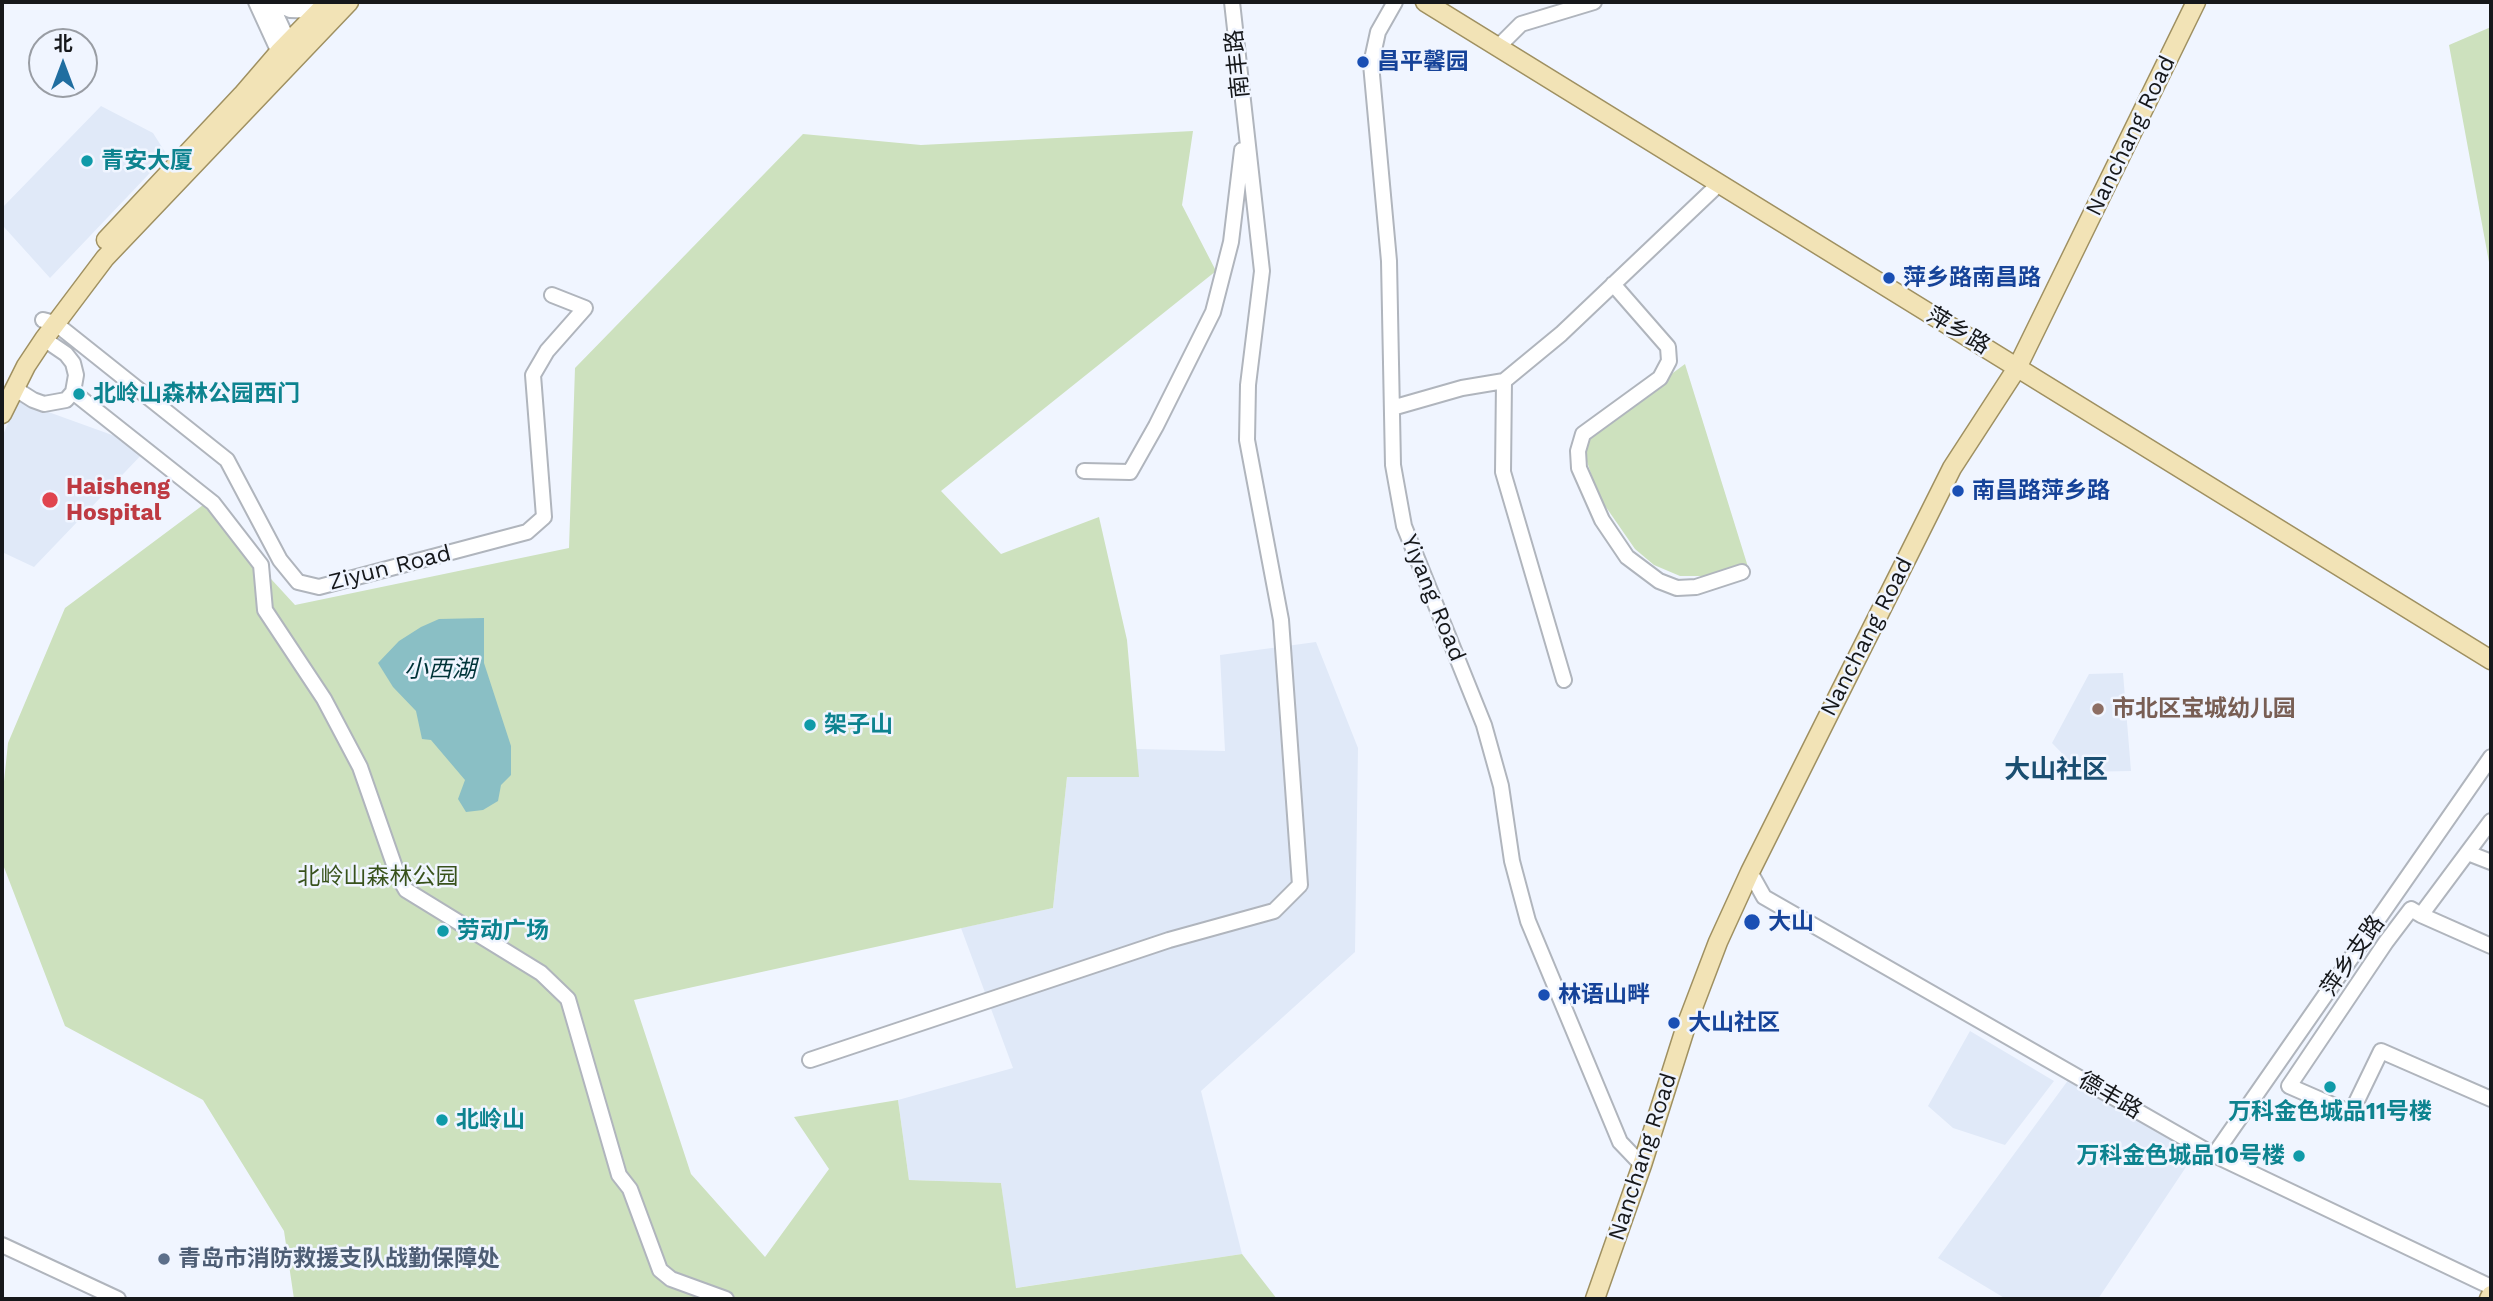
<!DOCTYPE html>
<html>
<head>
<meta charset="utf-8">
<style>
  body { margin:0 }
  #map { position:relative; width:2493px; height:1301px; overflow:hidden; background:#f0f5ff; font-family:"Work Sans","Noto Sans SC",sans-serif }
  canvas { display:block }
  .frame { position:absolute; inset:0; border:4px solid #16181b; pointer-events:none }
  .north { position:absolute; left:28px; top:28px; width:70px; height:70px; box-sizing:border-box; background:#f0f5ff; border:2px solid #999da4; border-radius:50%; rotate:0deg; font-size:19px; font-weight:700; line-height:28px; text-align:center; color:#16181b }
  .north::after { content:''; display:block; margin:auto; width:24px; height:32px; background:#206ea0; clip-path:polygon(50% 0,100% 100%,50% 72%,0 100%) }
</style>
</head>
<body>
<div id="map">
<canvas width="2493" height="1301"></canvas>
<div class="frame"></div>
<div class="north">北</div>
</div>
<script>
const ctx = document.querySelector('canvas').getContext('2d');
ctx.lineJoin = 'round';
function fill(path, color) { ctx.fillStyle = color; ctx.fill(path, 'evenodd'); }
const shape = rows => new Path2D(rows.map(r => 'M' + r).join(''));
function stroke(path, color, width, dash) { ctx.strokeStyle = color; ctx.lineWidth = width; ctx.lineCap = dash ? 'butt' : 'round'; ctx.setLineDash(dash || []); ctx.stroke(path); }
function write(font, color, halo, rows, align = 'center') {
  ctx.font = font + ' "Work Sans","Noto Sans SC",sans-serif'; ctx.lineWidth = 5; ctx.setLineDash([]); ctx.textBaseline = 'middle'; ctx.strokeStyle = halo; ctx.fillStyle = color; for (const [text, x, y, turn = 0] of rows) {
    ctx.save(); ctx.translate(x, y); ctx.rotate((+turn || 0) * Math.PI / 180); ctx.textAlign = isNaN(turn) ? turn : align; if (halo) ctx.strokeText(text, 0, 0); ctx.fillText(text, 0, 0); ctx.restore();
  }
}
fill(shape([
  [101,106,153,133,167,155,50,278,4,227,2,208],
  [18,401,148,448,34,567,2,552,2,437],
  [1316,642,1358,748,1355,952,1201,1091,1242,1254,1015,1288,1001,1183,909,1180,898,1100,1013,1068,961,928,1053,908,1067,777,1138,777,1136,749,1225,751,1220,655],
  [2123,673,2131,771,2080,772,2052,743,2089,674],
  [1970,1031,2054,1081,2005,1145,1953,1128,1928,1106],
  [2069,1079,2196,1152,2098,1299,2006,1299,1938,1258]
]), '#e0e9f8');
fill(shape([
  [2491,27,2491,273,2449,45],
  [1193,131,1182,205,1216,271,941,491,1001,554,1099,517,1127,640,1139,777,1067,777,1053,908,634,1000,691,1174,765,1257,829,1169,794,1117,898,1100,909,1180,1001,1183,1016,1288,1242,1254,1277,1299,294,1299,284,1231,203,1100,65,1026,2,862,2,801,8,743,65,608,203,505,295,605,569,548,575,368,803,134,921,145],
  [1685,364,1748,567,1712,576,1680,576,1654,565,1635,549,1599,497,1585,456,1584,445,1589,435]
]), '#cde1be');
fill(shape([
  [484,618,484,663,511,746,511,775,501,785,498,801,483,810,466,812,458,799,465,780,431,740,422,739,416,711,393,687,378,663,399,641,421,627,439,619]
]), '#8abfc5');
const minor = shape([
  [256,2,283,61],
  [270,2,292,49],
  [273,2,290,10,319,11],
  [1395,2,1378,32,1371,64,1389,261,1393,465,1404,526,1484,725,1501,786,1512,861,1528,921,1620,1142,1642,1165],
  [1498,47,1521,24,1594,2],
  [1613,284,1668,347,1669,361,1660,378,1583,434,1578,451,1579,468,1602,520,1627,557,1659,581,1677,588,1696,587,1742,572],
  [43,320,55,323,227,460,280,560,298,582,319,587,527,532,544,517,533,375,547,351,585,308,552,295],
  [1504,381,1503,472,1564,680],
  [14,388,33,400,44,404,66,400,73,392,76,375,73,363,66,354,44,339],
  [73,392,213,503,261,565,265,610,324,699,360,767,398,876,406,890,541,973,568,999,619,1175,630,1189,660,1270,671,1279,726,1299],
  [1392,408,1462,388,1504,381,1561,334,1720,183],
  [1084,471,1130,472,1156,426,1213,312,1231,242,1242,150],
  [2491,821,2421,915,2411,909,2386,942,2289,1086,2351,1113,2381,1051,2491,1099],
  [2468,853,2491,862],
  [1750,872,1764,897,2214,1155,2491,1287],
  [2421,915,2491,946],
  [810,1060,1169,940,1274,911,1300,885,1281,620,1247,440,1248,385,1262,271,1232,2],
  [2214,1155,2491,757],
  [2,1245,118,1299]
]);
const major = shape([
  [1425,2,2491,660],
  [106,240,242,95,279,52,328,2],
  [2,414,26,366,44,339,105,258,349,2],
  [1595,1299,1642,1165,1686,1026,1718,942,1750,872,1952,468,2017,368,2196,2],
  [2489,1299,2491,1295]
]);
stroke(minor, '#b0b5bd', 18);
stroke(major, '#9f9061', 21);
stroke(minor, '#fff', 14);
stroke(major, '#f2e3b6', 18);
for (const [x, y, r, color] of [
  [1363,62,7,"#1a4fb4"],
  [87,161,7,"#0f9aa8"],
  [1889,278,7,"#1a4fb4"],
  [79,394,7,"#0f9aa8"],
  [1958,491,7,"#1a4fb4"],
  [50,500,9,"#e0444e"],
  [2098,709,7,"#8d6e63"],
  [810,725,7,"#0f9aa8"],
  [1752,922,9,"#1a4fb4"],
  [443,931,7,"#0f9aa8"],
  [1544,995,7,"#1a4fb4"],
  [1674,1023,7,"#1a4fb4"],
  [2330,1087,7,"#0f9aa8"],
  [442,1120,7,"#0f9aa8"],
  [2299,1156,7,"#0f9aa8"],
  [164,1259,7,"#5c6f8a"]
]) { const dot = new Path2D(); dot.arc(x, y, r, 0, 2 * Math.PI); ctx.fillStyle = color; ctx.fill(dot); stroke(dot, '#f0f5ff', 2.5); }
write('bold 23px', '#164399', '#f0f5ff', [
  ["昌平馨园",1377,62],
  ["萍乡路南昌路",1903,278],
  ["南昌路萍乡路",1972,491],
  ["大山",1768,922],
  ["林语山畔",1558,995],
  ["大山社区",1688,1023]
], 'left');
write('23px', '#16181b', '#f0f5ff', [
  ["南丰路",1238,64,-96],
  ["Nanchang Road",2131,136,-64],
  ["萍乡路",1958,331,31],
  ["Ziyun Road",390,568,-14],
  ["Yiyang Road",1433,598,68],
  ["Nanchang Road",1867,637,-63],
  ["萍乡支路",2353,956,-55],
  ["德丰路",2110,1096,30],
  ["Nanchang Road",1643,1157,-72]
]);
write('bold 23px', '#0d838f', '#f0f5ff', [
  ["青安大厦",101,161],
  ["北岭山森林公园西门",93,394],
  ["架子山",824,725],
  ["劳动广场",457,931],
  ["万科金色城品11号楼",2330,1112,"center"],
  ["北岭山",456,1120],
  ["万科金色城品10号楼",2285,1156,"right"]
], 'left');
write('bold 23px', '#be3a42', '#f0f5ff', [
  ["Haisheng",66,487],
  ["Hospital",66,513]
], 'left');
write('bold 23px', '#785e54', '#f0f5ff', [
  ["市北区宝城幼儿园",2112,709]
], 'left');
write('23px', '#38521c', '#f0f5ff', [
  ["北岭山森林公园",378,877]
]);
write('bold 23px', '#4e5e75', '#f0f5ff', [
  ["青岛市消防救援支队战勤保障处",178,1259]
], 'left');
write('italic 24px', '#003439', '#f0f5ff', [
  ["小西湖",440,670]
]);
write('bold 26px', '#1a4e71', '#f0f5ff', [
  ["大山社区",2056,770]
]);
</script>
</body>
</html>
